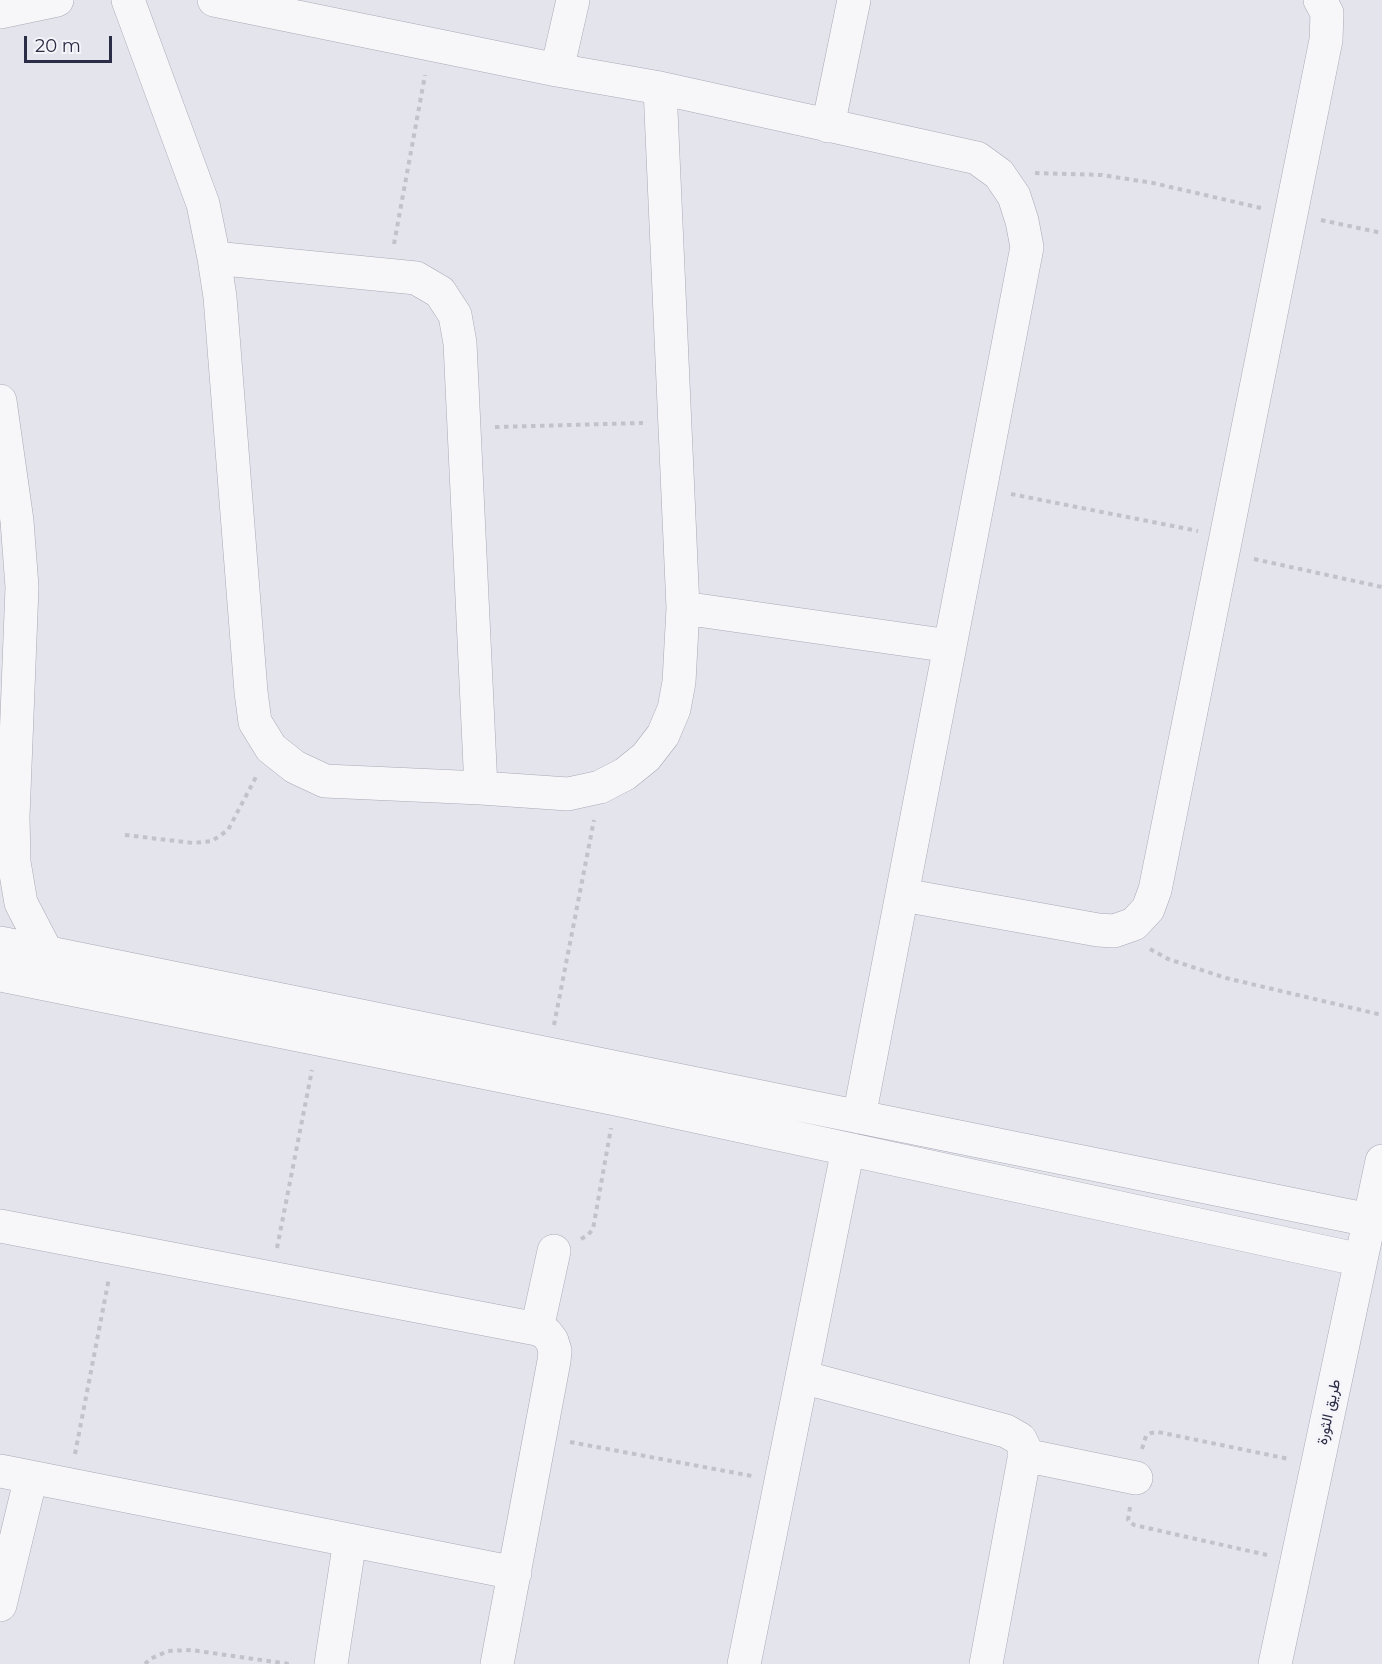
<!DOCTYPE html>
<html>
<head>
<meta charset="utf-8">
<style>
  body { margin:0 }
  #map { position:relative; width:1382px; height:1664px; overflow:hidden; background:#e4e4ec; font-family:Montserrat,sans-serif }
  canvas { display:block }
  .scale { position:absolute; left:24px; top:36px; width:88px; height:27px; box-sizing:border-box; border:3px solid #2b2c45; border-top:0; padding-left:8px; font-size:18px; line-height:21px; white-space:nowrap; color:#2b2c45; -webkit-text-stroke:4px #f4f4f9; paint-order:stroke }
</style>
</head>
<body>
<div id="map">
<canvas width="1382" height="1664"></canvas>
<div class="scale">20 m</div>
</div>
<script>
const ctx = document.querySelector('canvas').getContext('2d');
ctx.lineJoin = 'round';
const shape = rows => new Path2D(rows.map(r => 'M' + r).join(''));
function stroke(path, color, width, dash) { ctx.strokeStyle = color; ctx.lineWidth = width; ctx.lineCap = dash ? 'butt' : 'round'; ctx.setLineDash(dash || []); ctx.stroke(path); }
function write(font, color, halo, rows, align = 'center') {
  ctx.font = font + ' Montserrat,Vazirmatn,sans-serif'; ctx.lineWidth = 5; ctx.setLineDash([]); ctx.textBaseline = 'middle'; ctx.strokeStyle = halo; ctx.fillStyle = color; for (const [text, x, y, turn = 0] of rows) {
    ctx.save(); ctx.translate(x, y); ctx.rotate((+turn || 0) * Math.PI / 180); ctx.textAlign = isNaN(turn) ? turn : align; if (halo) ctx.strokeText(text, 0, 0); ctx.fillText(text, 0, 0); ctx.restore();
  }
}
const minor = shape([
  [128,0,203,204,214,258,220,297,251,692,255,722,271,748,295,767,325,781,481,788,568,794,600,787,625,774,646,757,663,735,674,709,679,682,683,608,660,88],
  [214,0,557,70,660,88,977,158,999,174,1014,196,1022,221,1027,247,859,1117],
  [0,12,57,0],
  [557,70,573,0],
  [828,126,854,0],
  [214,258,416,278,440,292,455,315,460,343,481,788],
  [0,401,17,521,22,587,13,817,14,862,21,903,47,953],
  [683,608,950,646],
  [903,895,1098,930,1114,931,1134,924,1148,909,1155,890,1326,40,1327,13,1320,0],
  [0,943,1369,1220],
  [0,975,616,1099,1361,1260],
  [0,1226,537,1329,546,1333,552,1341,555,1351,554,1361,497,1664],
  [537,1329,554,1251],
  [802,1377,1006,1431,1020,1439,1024,1447,1024,1459,986,1664],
  [1024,1455,1136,1478],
  [0,1471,515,1573],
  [0,1605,31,1477],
  [331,1664,350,1540],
  [744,1664,848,1149],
  [1275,1664,1382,1161]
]);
stroke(minor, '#a9a9b7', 34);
stroke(shape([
  [1035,173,1102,175,1153,183,1261,208],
  [1321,220,1382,233],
  [394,244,425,75],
  [495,427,643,423],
  [1011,494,1198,531],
  [1254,559,1382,587],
  [125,835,193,843,212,841,228,830,257,775],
  [1150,949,1168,959,1226,978,1382,1015],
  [554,1025,594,820],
  [581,1239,588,1235,593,1229,611,1128],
  [277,1248,312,1070],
  [570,1442,752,1476],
  [1142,1449,1146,1436,1151,1433,1158,1432,1289,1459],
  [75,1454,109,1278],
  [1130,1507,1128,1520,1134,1525,1267,1555],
  [145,1664,150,1659,168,1651,191,1650,289,1664]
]), '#c2c2cb', 4, [4.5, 4.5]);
stroke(minor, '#f7f7fa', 33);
write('15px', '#2b2c45', '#f4f4f9', [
  ["طريق الثورة",1329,1412,-78]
]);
</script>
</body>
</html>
